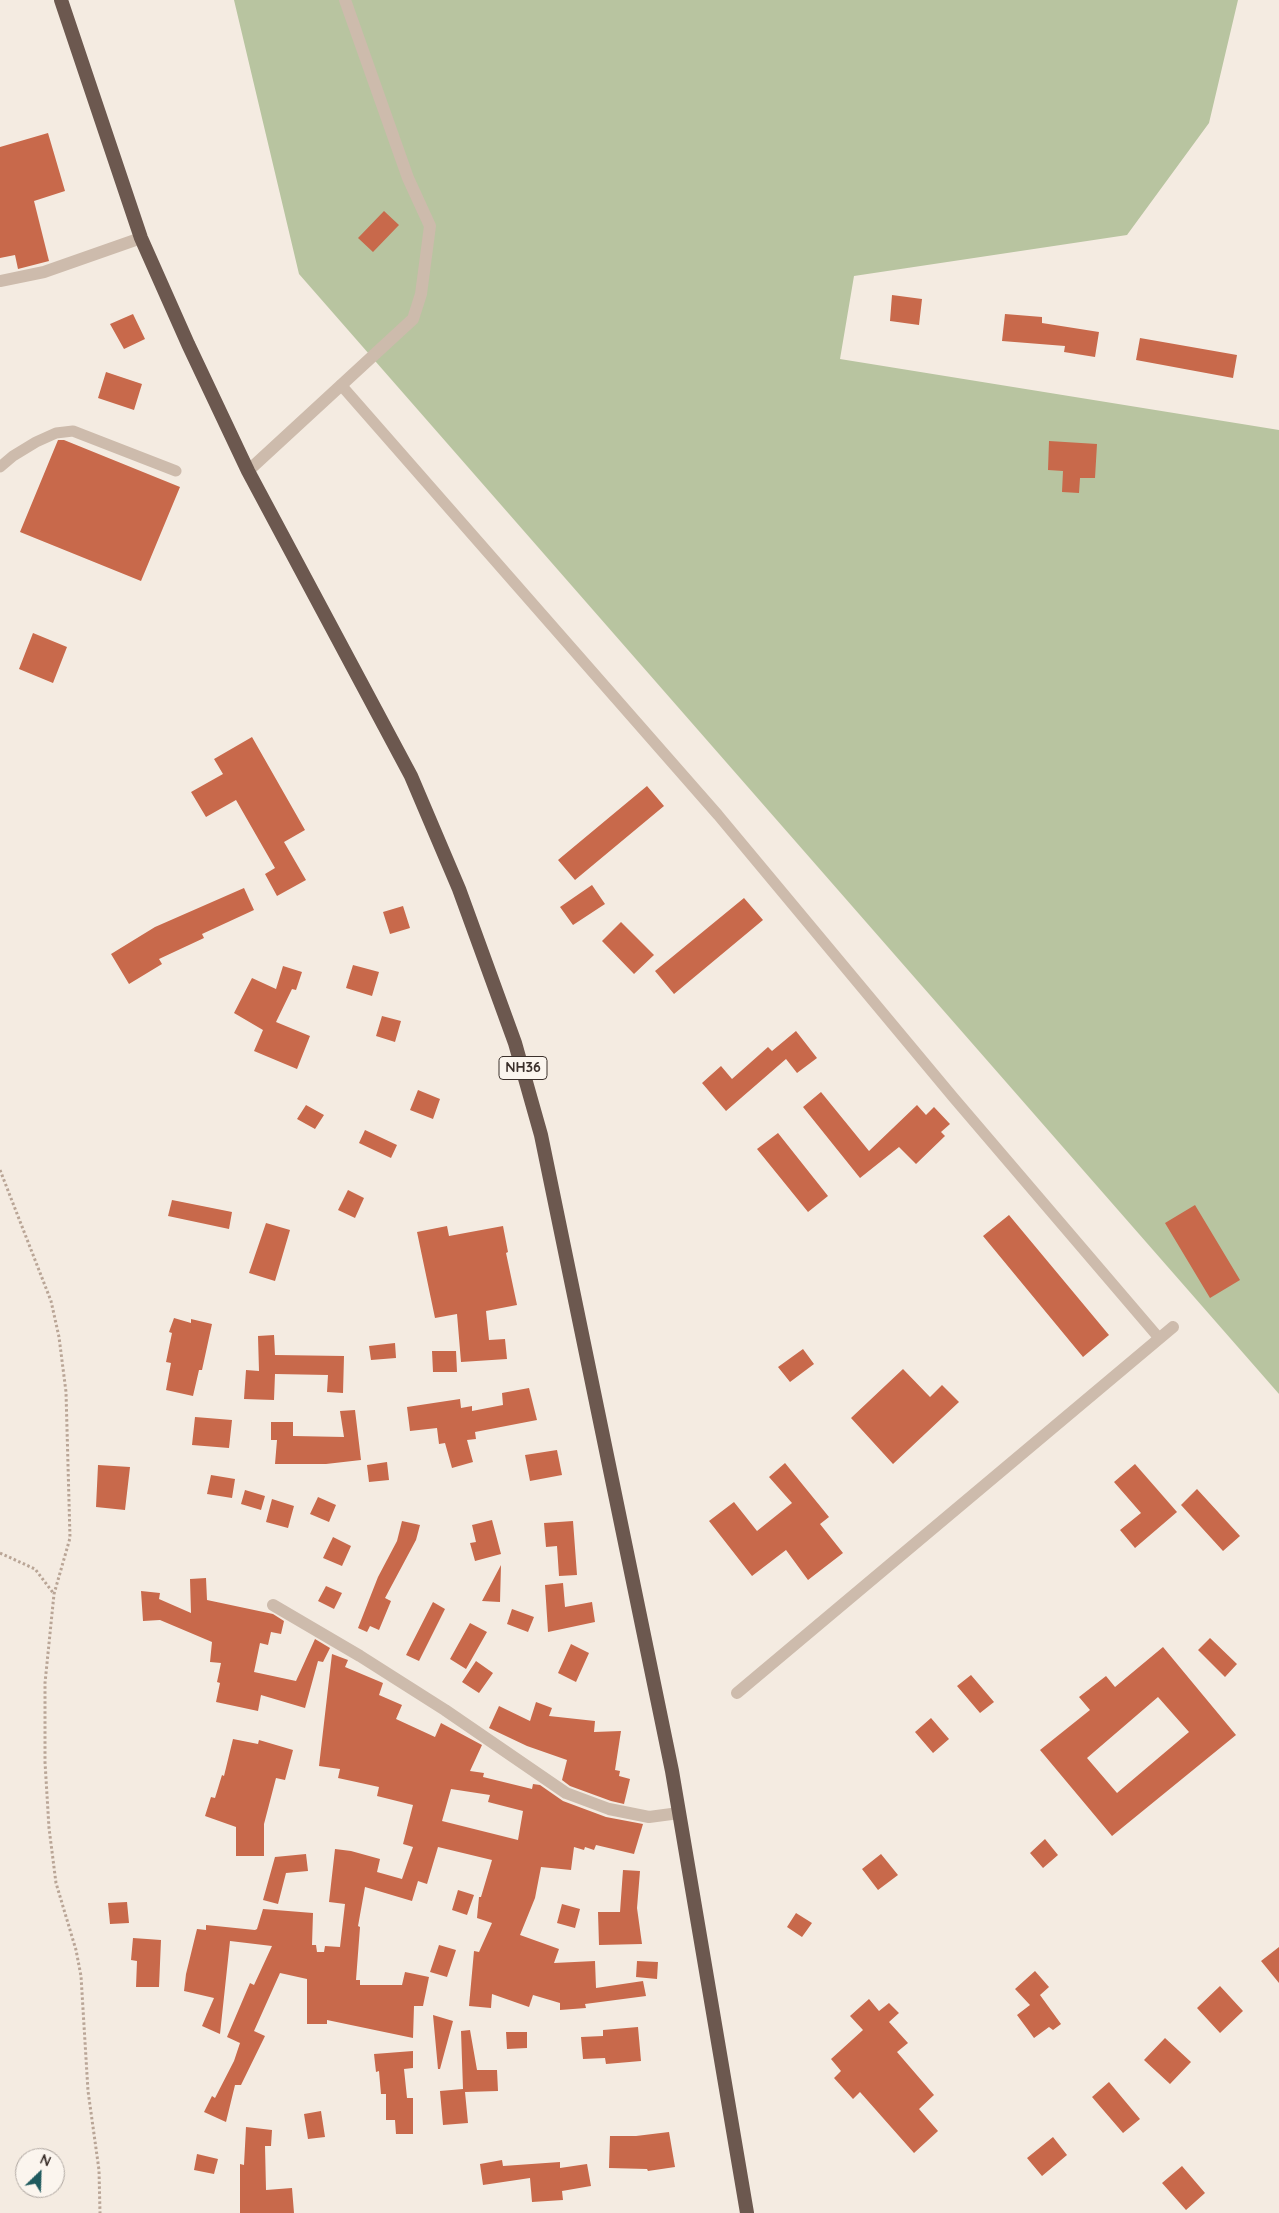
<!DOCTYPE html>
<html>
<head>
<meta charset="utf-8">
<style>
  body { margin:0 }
  #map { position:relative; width:1279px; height:2213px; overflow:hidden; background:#f4ebe1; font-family:Quicksand,sans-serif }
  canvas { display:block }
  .north { position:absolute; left:15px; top:2148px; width:50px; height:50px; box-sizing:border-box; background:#fbf5ee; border:1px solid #aea6a0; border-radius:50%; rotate:24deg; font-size:14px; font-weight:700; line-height:20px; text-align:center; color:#3b302b }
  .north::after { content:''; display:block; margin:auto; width:18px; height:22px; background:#1f5a5e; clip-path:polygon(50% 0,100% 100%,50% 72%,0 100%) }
</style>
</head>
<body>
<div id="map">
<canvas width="1279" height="2213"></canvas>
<div class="north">N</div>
</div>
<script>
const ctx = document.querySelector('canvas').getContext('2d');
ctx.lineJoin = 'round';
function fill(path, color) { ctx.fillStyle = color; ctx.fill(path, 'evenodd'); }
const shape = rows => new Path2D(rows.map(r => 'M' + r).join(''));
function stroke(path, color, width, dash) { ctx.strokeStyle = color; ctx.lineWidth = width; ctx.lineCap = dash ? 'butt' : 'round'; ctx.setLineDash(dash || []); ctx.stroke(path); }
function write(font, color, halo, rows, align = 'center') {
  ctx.font = font + ' Quicksand,sans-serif'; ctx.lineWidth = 4.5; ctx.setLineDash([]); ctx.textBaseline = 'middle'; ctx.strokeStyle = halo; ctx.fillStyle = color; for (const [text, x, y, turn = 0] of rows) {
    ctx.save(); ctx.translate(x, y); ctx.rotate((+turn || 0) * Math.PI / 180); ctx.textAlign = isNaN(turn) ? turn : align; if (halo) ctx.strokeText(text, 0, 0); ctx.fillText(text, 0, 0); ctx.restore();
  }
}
fill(shape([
  [234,0,1238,0,1209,123,1127,235,854,276,840,359,1279,430,1279,1394,299,274]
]), '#b8c4a0');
fill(shape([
  [48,133,65,191,34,201,49,261,18,269,15,255,0,258,0,147],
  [384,211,399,225,373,252,358,238],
  [892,295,922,299,919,325,890,321],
  [133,314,145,339,124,349,110,324],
  [1005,314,1042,317,1042,323,1099,332,1095,357,1064,352,1065,346,1002,341],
  [1140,338,1237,355,1233,378,1136,360],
  [106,372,142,384,134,410,98,398],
  [58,440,64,440,180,487,141,581,20,532],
  [1049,441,1097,444,1095,478,1080,478,1079,493,1062,492,1063,471,1048,470],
  [33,633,67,647,53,683,19,669],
  [252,737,305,830,284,842,306,880,277,896,265,874,275,868,236,800,206,817,191,792,223,774,214,759],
  [647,786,664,806,575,880,558,860],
  [592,885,605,904,573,925,560,907],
  [244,888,254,910,202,934,204,938,159,959,162,964,129,984,111,954,155,927],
  [744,898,763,920,674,994,655,971],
  [403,906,410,928,390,934,383,912],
  [621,922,654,955,634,974,602,941],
  [353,965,379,972,372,996,346,988],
  [283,966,302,972,296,990,292,989,276,1022,310,1036,297,1069,254,1051,263,1030,234,1013,252,978,276,989],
  [382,1016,401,1021,395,1042,376,1036],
  [796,1031,817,1058,797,1073,786,1059,726,1111,702,1083,721,1066,732,1079,768,1047,772,1051],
  [418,1090,440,1099,433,1119,410,1110],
  [821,1092,869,1151,917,1105,926,1115,934,1107,950,1124,941,1132,945,1136,916,1164,899,1147,860,1178,803,1107],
  [306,1105,324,1115,315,1129,297,1119],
  [365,1130,397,1145,391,1158,359,1143],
  [778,1133,828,1196,808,1212,757,1149],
  [348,1190,364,1198,355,1218,338,1210],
  [172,1200,232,1212,229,1229,168,1216],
  [1195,1205,1240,1280,1210,1298,1165,1223],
  [1009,1215,1109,1335,1083,1357,983,1236],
  [266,1223,290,1230,275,1281,249,1273],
  [447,1226,449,1236,503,1226,508,1252,506,1253,517,1305,486,1311,489,1340,505,1339,507,1359,461,1362,457,1314,435,1318,417,1232],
  [174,1318,191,1323,191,1319,212,1324,202,1370,199,1370,193,1396,166,1390,171,1363,166,1362,172,1333,169,1332],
  [274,1335,275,1355,344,1356,343,1393,327,1392,328,1375,275,1374,274,1400,244,1399,246,1370,259,1371,258,1336],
  [395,1343,396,1358,371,1360,369,1346],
  [803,1349,814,1364,790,1382,778,1367],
  [432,1351,456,1351,457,1372,433,1372],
  [903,1369,930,1397,942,1385,959,1402,893,1464,851,1418],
  [529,1388,537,1420,475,1432,476,1439,467,1440,473,1462,452,1468,445,1443,439,1444,437,1428,410,1431,407,1407,460,1399,461,1408,472,1406,472,1411,503,1405,502,1393],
  [355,1410,361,1460,326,1464,275,1464,277,1440,271,1440,271,1422,293,1422,293,1436,344,1437,340,1411],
  [195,1417,232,1420,229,1448,192,1445],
  [557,1450,562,1475,530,1481,525,1455],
  [387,1462,389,1480,369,1482,367,1465],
  [785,1463,829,1517,820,1524,843,1553,808,1580,786,1550,752,1576,709,1521,734,1502,757,1531,792,1503,769,1477],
  [1135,1464,1177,1512,1135,1548,1120,1530,1141,1513,1114,1482],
  [98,1465,130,1467,125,1510,96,1507],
  [211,1475,235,1479,232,1498,207,1494],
  [1197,1489,1240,1536,1223,1551,1181,1505],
  [245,1490,265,1496,261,1510,241,1504],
  [318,1497,336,1505,329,1522,310,1514],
  [272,1499,294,1506,288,1528,266,1522],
  [492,1520,501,1554,475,1561,470,1543,476,1542,472,1525],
  [402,1521,420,1525,416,1540,385,1598,391,1601,379,1630,370,1626,367,1632,358,1628,378,1577,397,1541],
  [573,1521,577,1575,559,1576,557,1546,546,1547,544,1523],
  [333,1537,351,1546,342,1566,323,1558],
  [501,1565,500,1602,482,1601],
  [206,1578,207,1600,273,1614,284,1621,281,1634,271,1632,268,1645,260,1643,254,1672,296,1681,315,1639,330,1648,323,1662,318,1661,305,1708,261,1695,258,1711,216,1702,220,1683,217,1682,221,1663,210,1662,212,1642,160,1620,143,1621,141,1591,160,1593,159,1599,191,1613,190,1579],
  [563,1583,565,1607,592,1602,595,1622,548,1632,545,1585],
  [326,1586,342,1593,334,1609,318,1601],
  [433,1602,445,1609,419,1661,406,1655],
  [512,1609,534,1617,528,1632,507,1624],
  [470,1623,487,1632,466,1669,450,1659],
  [1210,1638,1237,1664,1225,1677,1198,1650],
  [571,1644,589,1653,576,1682,558,1673],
  [1163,1647,1236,1735,1112,1836,1040,1750,1090,1710,1079,1697,1106,1676,1115,1687],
  [1158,1697,1189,1732,1117,1793,1087,1758],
  [332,1654,348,1660,345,1667,383,1683,379,1695,402,1705,396,1719,435,1737,441,1723,482,1745,470,1771,484,1773,483,1777,532,1789,533,1784,540,1785,563,1801,606,1817,643,1824,634,1854,596,1845,594,1850,585,1847,584,1850,574,1847,571,1870,541,1867,535,1898,520,1935,559,1949,554,1963,595,1961,596,1988,643,1981,646,1996,585,2004,586,2008,560,2010,560,2003,533,1995,529,2007,492,1994,491,2008,469,2006,474,1951,479,1952,492,1923,477,1918,479,1897,481,1897,492,1860,438,1847,427,1884,418,1881,412,1901,365,1887,358,1926,360,1927,356,1980,360,1980,360,1985,402,1985,405,1972,429,1977,423,2006,414,2006,413,2038,327,2020,327,2024,307,2024,307,1979,280,1973,254,2031,265,2036,241,2085,235,2085,226,2122,204,2112,212,2096,215,2098,234,2061,240,2043,227,2037,250,1983,254,1985,272,1946,230,1941,220,2034,202,2026,214,1998,184,1991,186,1974,197,1929,206,1930,206,1925,255,1930,257,1929,263,1909,313,1913,312,1945,316,1945,317,1952,324,1952,325,1946,340,1947,345,1904,329,1902,335,1849,351,1851,380,1859,377,1872,402,1879,413,1847,403,1844,413,1805,377,1796,379,1787,338,1778,340,1769,319,1766],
  [451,1789,490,1795,488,1802,523,1811,518,1840,442,1821],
  [476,1661,493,1673,479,1693,462,1682],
  [971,1675,994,1702,980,1713,957,1686],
  [536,1702,552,1708,549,1716,595,1721,594,1732,621,1731,615,1770,620,1771,619,1776,630,1779,624,1804,611,1801,570,1786,562,1780,567,1760,527,1746,489,1728,499,1706,530,1721],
  [931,1718,949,1739,933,1753,915,1732],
  [233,1739,258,1744,259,1740,293,1750,285,1780,276,1778,264,1824,264,1856,236,1856,236,1827,205,1816,211,1797,215,1798,222,1775,224,1776],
  [1045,1839,1058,1855,1043,1868,1030,1853],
  [306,1854,308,1871,286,1873,278,1904,263,1900,275,1857],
  [881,1854,898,1875,878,1890,862,1869],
  [623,1870,640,1871,637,1908,642,1944,599,1945,598,1912,620,1912],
  [458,1890,474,1895,467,1915,452,1910],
  [127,1902,129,1923,110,1924,108,1903],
  [562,1904,580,1909,575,1928,557,1923],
  [796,1913,812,1923,802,1937,787,1927],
  [133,1938,161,1940,159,1987,136,1987,137,1961,131,1960],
  [439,1945,456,1950,447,1977,430,1972],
  [1279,1947,1279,1983,1261,1961],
  [637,1961,658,1962,657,1979,636,1977],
  [1035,1971,1049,1987,1040,1995,1061,2024,1053,2030,1049,2027,1034,2038,1017,2015,1030,2005,1015,1989],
  [1220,1986,1243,2011,1220,2033,1197,2008],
  [869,1999,879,2011,889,2003,899,2013,889,2022,908,2043,897,2052,934,2095,919,2109,938,2131,914,2153,860,2092,853,2099,834,2078,841,2071,831,2059,863,2030,850,2016],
  [433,2015,453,2021,440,2069,438,2069],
  [638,2027,641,2061,606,2064,605,2058,583,2059,581,2037,603,2036,603,2030],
  [470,2030,477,2070,497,2070,498,2091,465,2092,468,2123,443,2125,440,2091,463,2089,461,2031],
  [506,2032,527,2032,527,2048,507,2049],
  [1165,2038,1191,2062,1170,2084,1144,2060],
  [413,2051,413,2068,404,2069,407,2098,413,2098,413,2134,396,2134,395,2120,386,2120,386,2094,381,2094,379,2071,376,2072,374,2054],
  [1109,2082,1140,2119,1123,2133,1092,2097],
  [321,2111,325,2137,308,2139,304,2114],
  [246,2127,272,2130,271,2146,265,2146,266,2190,292,2188,294,2213,240,2213,240,2164,244,2165],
  [669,2132,675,2167,648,2171,647,2169,609,2168,610,2136,636,2136],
  [1053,2137,1067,2155,1042,2176,1027,2158],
  [197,2154,218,2159,214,2174,194,2170],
  [502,2160,503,2166,560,2162,560,2168,587,2164,591,2186,562,2191,563,2200,532,2202,530,2178,483,2185,480,2164],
  [1182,2166,1205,2193,1186,2210,1162,2183]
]), '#c8694b');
stroke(shape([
  [0,1170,51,1301,59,1337,66,1392,70,1538,54,1594,45,1683,45,1762,49,1828,56,1883,76,1950,81,1976,88,2091,99,2170,100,2213],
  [0,1553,35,1569,54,1594]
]), '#b9a596', 3, [2.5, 2.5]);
stroke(shape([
  [341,385,718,815,953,1097,1159,1338],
  [0,467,13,456,36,442,56,433,73,431,176,471]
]), '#cdbbac', 11);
stroke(shape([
  [0,281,44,272,141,238],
  [248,471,413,319,421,294,430,226,408,178,345,0],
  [273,1605,360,1656,445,1710,566,1793,609,1809,649,1817,679,1813],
  [737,1693,1173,1327]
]), '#cdbbac', 12);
stroke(shape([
  [61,0,141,238,188,344,248,471,411,776,459,889,515,1043,541,1135,672,1771,747,2213]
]), '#6c584f', 14);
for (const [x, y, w] of [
  [523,1068,48]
]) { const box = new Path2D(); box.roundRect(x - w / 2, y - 11.5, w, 23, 4); ctx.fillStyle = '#fbf5ee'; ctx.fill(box); stroke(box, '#3b302b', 1); }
write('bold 14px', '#3b302b', null, [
  ["NH36",523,1068]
]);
</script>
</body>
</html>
